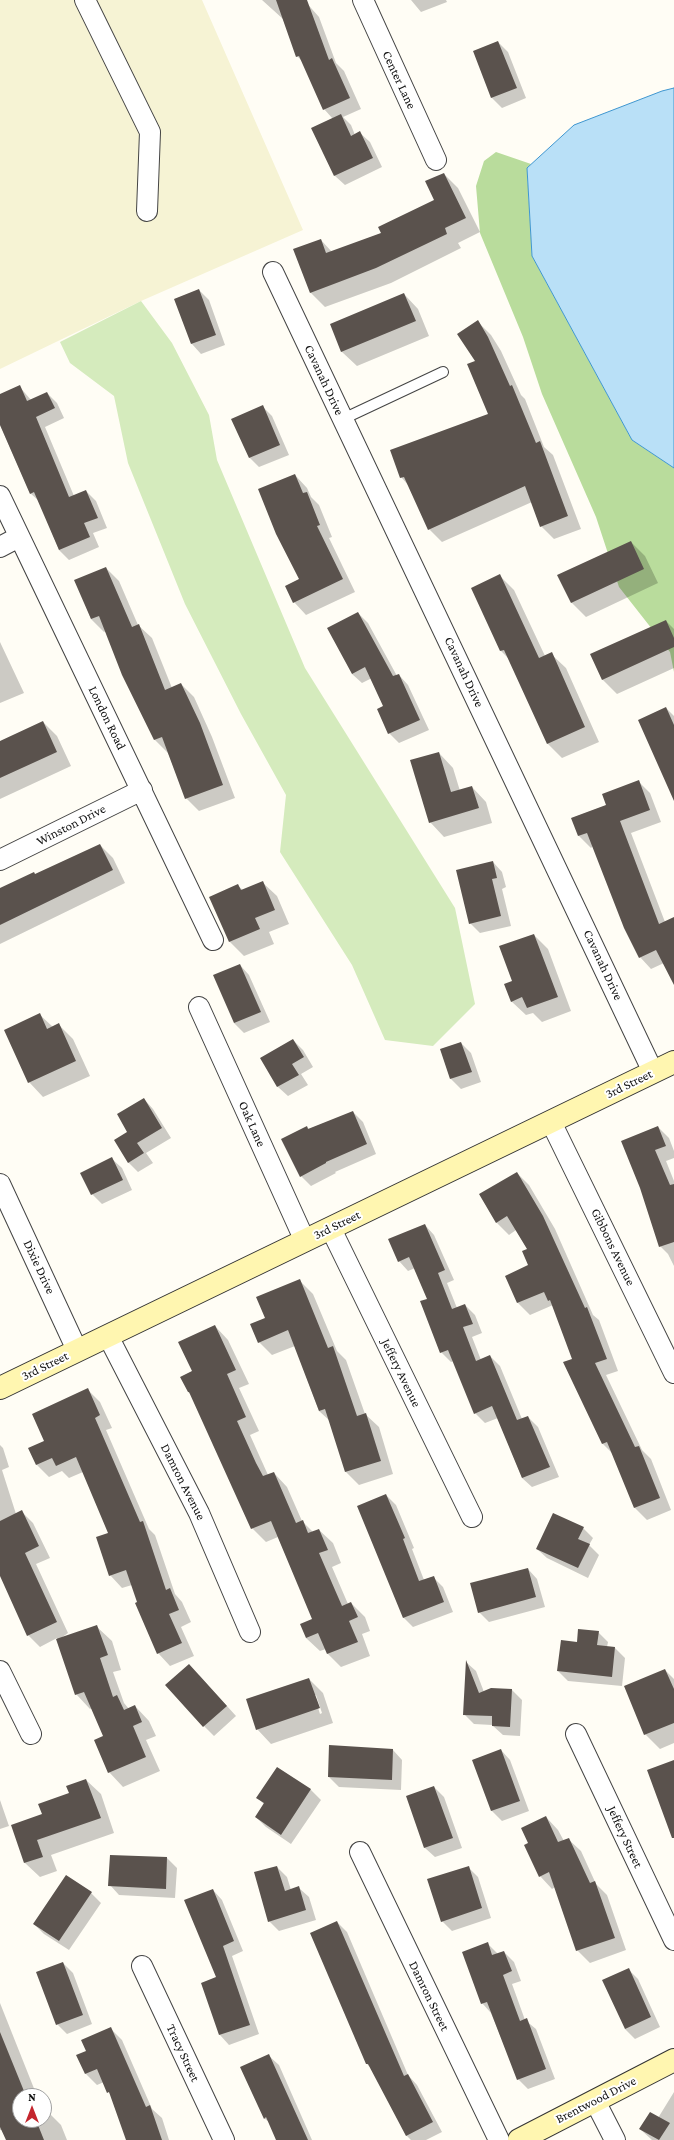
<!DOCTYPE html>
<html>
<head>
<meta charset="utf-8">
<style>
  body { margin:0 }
  #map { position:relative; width:674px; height:2140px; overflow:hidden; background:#fffdf5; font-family:"Crimson Pro",serif }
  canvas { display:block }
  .north { position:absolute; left:12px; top:2088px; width:40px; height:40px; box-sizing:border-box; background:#fff; border:1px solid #a0a0a0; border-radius:50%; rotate:0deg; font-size:11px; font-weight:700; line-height:16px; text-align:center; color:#111 }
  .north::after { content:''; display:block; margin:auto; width:14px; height:18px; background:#c4262e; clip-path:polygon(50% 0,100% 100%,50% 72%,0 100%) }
</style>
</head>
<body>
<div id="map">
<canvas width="674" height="2140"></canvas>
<div class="north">N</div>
</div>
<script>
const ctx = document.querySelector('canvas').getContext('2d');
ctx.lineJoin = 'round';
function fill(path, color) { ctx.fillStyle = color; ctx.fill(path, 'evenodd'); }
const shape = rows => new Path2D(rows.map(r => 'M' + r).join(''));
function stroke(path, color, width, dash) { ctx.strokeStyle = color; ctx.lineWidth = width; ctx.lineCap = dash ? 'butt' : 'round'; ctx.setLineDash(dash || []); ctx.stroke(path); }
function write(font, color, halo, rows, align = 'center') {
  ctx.font = font + ' "Crimson Pro",serif'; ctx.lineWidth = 4; ctx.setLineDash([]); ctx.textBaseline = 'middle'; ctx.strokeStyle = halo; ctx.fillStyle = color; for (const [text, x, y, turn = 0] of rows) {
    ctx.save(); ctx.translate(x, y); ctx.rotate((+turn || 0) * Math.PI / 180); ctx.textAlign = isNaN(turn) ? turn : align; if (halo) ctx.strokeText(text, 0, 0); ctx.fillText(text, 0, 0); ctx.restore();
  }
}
fill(shape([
  [0,0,202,0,303,230,141,301,0,369]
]), '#f6f3d4');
fill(shape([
  [141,301,172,343,209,415,217,460,305,668,455,908,475,1004,433,1046,385,1040,352,965,280,852,286,795,241,714,185,604,128,463,114,396,70,363,60,342]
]), '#d5ebbd');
fill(shape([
  [496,152,531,164,527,168,532,256,632,440,674,468,674,672,670,652,619,587,596,517,542,394,523,337,480,233,476,186,484,161]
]), '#b9dc9c');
const water = shape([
  [674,88,674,468,632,440,532,256,527,168,574,125,662,91,674,88]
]);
fill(water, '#b9e0f7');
stroke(water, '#3f96cf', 1);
fill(shape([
  [262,0,304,0,319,17,336,63,344,71,361,109,343,117,351,125,355,135,360,133,370,142,382,167,345,185,335,176,333,119,324,109,302,61,297,56,283,19],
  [411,0,446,0,447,2,421,12],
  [498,42,508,52,526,98,502,108,492,98,474,52],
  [444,174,458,188,480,232,458,243,461,248,391,283,325,307,311,293,294,250,321,240,332,252,382,233,436,200],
  [199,290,209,300,225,345,201,354,192,344,175,299],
  [404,294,418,309,429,336,357,366,342,352,331,325],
  [478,322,491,335,501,351,521,395,525,399,544,447,553,455,581,529,554,539,541,526,532,502,442,542,429,529,409,486,401,477,490,415,476,361],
  [19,386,31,400,47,393,57,403,64,418,45,427,74,496,86,491,96,501,107,528,93,533,99,547,69,560,59,550,39,501,30,493,0,425,0,395],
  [262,406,272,416,289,455,259,467,249,457],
  [295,475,307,488,311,497,319,505,332,537,329,538,355,592,306,615,294,602,300,580],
  [631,542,645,556,658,583,586,617,572,603,559,576],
  [106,568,119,581,138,625,152,638,172,688,181,684,194,697,212,737,235,798,199,811,186,798,168,753,155,740,123,675,106,631,104,632,91,619,76,581],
  [500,576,514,590,545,656,551,654,566,668,599,742,562,758,548,744,509,659,501,651],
  [358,613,368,623,397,676,399,675,408,685,429,730,399,743,389,733,378,710,385,707,372,678,362,683,352,674],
  [666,621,674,629,674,668,617,694,602,679],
  [0,642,24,693,0,703],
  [666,708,674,716,674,787],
  [43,722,57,736,71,766,0,799,0,742],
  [439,753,453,768,460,791,472,787,486,802,492,823,444,837,430,822],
  [638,781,650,793,661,822,631,833,665,922,674,918,674,983,664,963,651,969,640,957,593,846,591,848,579,836,572,818,607,805],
  [100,845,113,858,125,883,0,944,0,889,36,875],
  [493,862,502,872,506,887,502,889,511,926,480,933,470,923],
  [262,882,277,896,289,924,269,932,274,944,244,956,230,942,210,897,238,886,243,890],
  [534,935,548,949,571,1011,542,1022,533,1013,526,1015,511,1001,513,982],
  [240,965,249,975,270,1022,244,1033,234,1023],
  [40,1015,53,1027,59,1025,73,1039,90,1076,43,1097,29,1082],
  [293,1040,303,1050,313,1067,301,1074,308,1085,288,1096,278,1087,262,1059],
  [461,1043,471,1053,481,1082,461,1089,451,1079],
  [144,1099,153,1109,171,1138,146,1153,153,1163,138,1172,128,1162,129,1132],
  [353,1112,363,1122,376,1154,335,1172,336,1173,311,1186,301,1176,307,1127,309,1129],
  [658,1127,669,1138,674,1151,674,1158,666,1161,674,1181,674,1266,668,1254,660,1246,641,1187],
  [112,1159,122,1168,132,1190,102,1204,92,1194],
  [517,1173,529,1185,555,1229,593,1315,599,1320,618,1371,606,1375,642,1450,651,1459,671,1510,647,1520,635,1508,612,1453,603,1444,564,1363,574,1359,553,1305,530,1315,518,1303,506,1276,529,1266,528,1250,516,1230,509,1235,497,1223,480,1195],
  [425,1225,434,1235,454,1280,447,1283,457,1308,465,1305,475,1315,482,1333,472,1337,481,1360,490,1356,500,1366,522,1419,528,1417,538,1427,559,1477,532,1487,522,1478,498,1418,485,1423,475,1413,454,1361,451,1362,441,1352,428,1299,415,1268,408,1271,399,1261],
  [300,1281,313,1294,337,1351,346,1360,365,1414,379,1427,393,1474,359,1485,346,1472,330,1421,319,1411,295,1346,272,1355,259,1342,266,1319],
  [215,1326,228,1340,249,1384,239,1388,259,1431,250,1435,268,1475,274,1473,287,1487,302,1521,313,1532,319,1530,333,1543,341,1563,332,1567,348,1604,351,1603,365,1617,370,1631,362,1634,370,1656,341,1667,328,1654,326,1649,320,1651,306,1638,313,1619,278,1537,266,1542,252,1528,192,1395,188,1392,193,1372],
  [88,1390,100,1402,112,1428,106,1430,149,1529,155,1535,175,1594,182,1602,191,1622,181,1627,194,1656,170,1666,158,1653,132,1585,122,1588,110,1575,109,1533,83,1472,69,1478,62,1471,49,1477,37,1465,29,1449,45,1441],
  [0,1445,3,1448,9,1467,2,1470,16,1514,22,1512,33,1523,50,1558,36,1564,68,1633,61,1638,97,1627,112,1641,121,1670,113,1672,124,1703,129,1709,135,1706,149,1721,156,1736,146,1740,160,1771,123,1787,109,1772,105,1737,92,1708,90,1709,76,1694,57,1638,40,1647,28,1635,0,1574],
  [386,1495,396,1505,414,1548,412,1549,424,1580,433,1577,443,1587,453,1612,413,1627,403,1617],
  [583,1528,593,1538,589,1545,599,1555,588,1578,547,1558,537,1549],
  [528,1569,537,1579,545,1607,489,1622,479,1612],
  [598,1632,608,1642,607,1647,615,1648,625,1658,622,1686,568,1681,558,1671,578,1643],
  [467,1663,476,1671,484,1692,491,1689,512,1690,522,1700,520,1736,503,1735,492,1725,474,1724,464,1714],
  [665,1670,674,1679,674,1743,660,1749,645,1734],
  [199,1675,236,1716,214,1736,204,1726],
  [309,1679,323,1693,333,1723,271,1744,257,1729],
  [314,1695,316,1695,322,1713,320,1714],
  [393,1750,402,1760,401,1790,339,1787,329,1777],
  [501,1750,510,1760,529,1811,502,1821,492,1811,473,1760],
  [278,1768,311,1790,321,1800,291,1844,266,1827,256,1817,264,1804,258,1798],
  [86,1780,101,1794,114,1833,51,1855,57,1871,40,1877,25,1863,13,1826,43,1815],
  [434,1787,444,1797,462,1848,435,1857,425,1848],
  [0,1800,9,1826,0,1829],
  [546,1817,558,1830,564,1841,568,1839,581,1851,596,1884,607,1895,626,1950,590,1963,577,1950,555,1887,552,1889,540,1876,530,1844],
  [167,1858,177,1868,175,1898,119,1895,110,1885],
  [277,1867,287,1877,291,1890,299,1888,309,1897,316,1920,279,1931,269,1921],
  [469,1868,478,1877,491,1918,452,1931,442,1921],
  [213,1890,222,1900,243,1951,232,1956,259,2034,229,2045,220,2035,202,1983,218,1978],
  [91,1893,101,1903,69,1950,44,1934,34,1924],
  [337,1922,347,1932,408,2075,417,2085,442,2132,426,2140,411,2140,406,2135,372,2069,367,2064],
  [487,1943,498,1954,504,1952,514,1962,521,1981,512,1984,525,2020,536,2029,555,2079,528,2089,518,2079,491,2013,482,2003],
  [63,1963,73,1973,92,2024,67,2034,57,2024],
  [628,1969,638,1979,660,2027,635,2039,625,2029],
  [0,2003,37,2096,20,2096,20,2120,44,2120,44,2108,61,2125,67,2140,7,2140,2,2130,0,2130],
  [110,2028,122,2040,152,2109,162,2118,169,2140,127,2140,111,2096,104,2082,97,2085,86,2074,88,2051],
  [269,2056,279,2065,312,2140,277,2140,270,2123,264,2118],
  [674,2092,674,2140,652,2140,640,2129,658,2118]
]), '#0003');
fill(shape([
  [276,0,307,0,329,60,332,58,350,98,323,110,299,56,296,57],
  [498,41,517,88,491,98,473,51],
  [341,114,351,136,360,131,373,158,334,176,311,128],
  [444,173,466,218,445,228,447,234,376,268,310,293,293,249,321,239,326,253,381,233,378,227,434,200,425,181],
  [199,289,216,335,191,344,174,299],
  [404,293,416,321,341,352,330,324],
  [478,320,488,337,510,386,512,385,536,443,540,441,568,516,540,527,525,486,428,530,404,477,400,478,390,450,488,414,467,364,475,361,457,334],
  [20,385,27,401,47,392,55,408,36,417,69,497,86,490,98,518,84,523,90,537,59,550,34,492,30,494,0,425,0,394],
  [263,405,280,445,249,458,231,419],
  [295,474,303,493,307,492,320,525,317,526,343,579,293,603,285,586,299,579,276,534,258,489],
  [631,541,644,569,571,603,557,575],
  [106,567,132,627,139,624,165,690,181,683,200,723,223,785,185,799,162,737,154,740,122,675,99,616,91,619,74,580],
  [500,574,539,658,552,652,585,727,547,744,504,650,500,651,471,588],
  [358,612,393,676,399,674,420,720,388,734,377,709,383,706,365,667,352,674,327,628],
  [666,620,674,638,674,647,602,680,590,654],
  [666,707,674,725,674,801,638,720],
  [43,721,57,752,0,778,0,741],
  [439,752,451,792,472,786,479,808,429,823,410,760],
  [639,780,650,810,620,821,659,924,674,917,674,985,656,950,639,958,624,928,587,833,578,836,571,818,606,805,602,794],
  [100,844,113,870,0,925,0,888,34,872,35,874],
  [493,861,497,878,492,879,501,916,469,924,456,870],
  [263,881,275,910,255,918,260,929,229,942,209,897,238,884,241,890],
  [534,934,558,997,527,1008,522,997,511,1002,504,984,512,981,499,946],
  [240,964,261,1012,234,1023,213,975],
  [40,1013,47,1029,59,1023,76,1061,28,1083,4,1030],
  [293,1039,304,1057,292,1064,299,1075,277,1087,260,1058],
  [461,1042,472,1072,450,1079,440,1049],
  [144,1098,162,1128,137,1143,144,1153,128,1163,114,1140,127,1132,117,1114],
  [353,1111,367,1144,326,1162,326,1163,300,1177,281,1139,307,1126,308,1129],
  [658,1126,666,1146,655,1150,670,1185,674,1184,674,1242,659,1247,640,1188,621,1141],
  [112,1157,123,1180,91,1195,80,1173],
  [517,1172,543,1216,585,1308,587,1307,607,1359,595,1363,635,1447,639,1446,660,1498,634,1508,607,1442,602,1444,563,1362,572,1359,550,1300,548,1301,544,1292,517,1303,505,1276,528,1265,522,1251,527,1249,507,1216,496,1223,479,1194],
  [425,1224,445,1270,438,1273,452,1309,465,1304,473,1324,463,1327,476,1361,490,1355,517,1420,528,1416,550,1467,522,1478,492,1406,474,1414,448,1350,440,1353,420,1301,427,1299,409,1257,398,1262,388,1239],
  [300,1279,328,1348,333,1346,357,1416,366,1413,381,1461,345,1472,325,1409,319,1411,288,1330,258,1343,250,1324,265,1318,256,1297],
  [215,1325,236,1370,227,1374,246,1417,237,1421,256,1463,263,1476,274,1472,296,1523,303,1520,308,1533,319,1529,328,1550,319,1553,335,1590,342,1606,351,1602,358,1617,349,1621,358,1642,327,1654,318,1633,306,1638,300,1624,312,1619,271,1521,251,1529,189,1392,188,1392,180,1377,192,1371,178,1342],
  [88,1388,100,1415,95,1418,140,1522,143,1521,166,1590,170,1588,179,1610,169,1614,182,1643,157,1654,135,1603,137,1602,126,1570,109,1576,96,1537,108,1533,76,1457,56,1466,52,1458,36,1465,28,1448,44,1441,32,1414],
  [386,1494,405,1538,403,1539,419,1581,434,1576,444,1602,403,1618,357,1506],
  [22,1510,39,1546,25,1553,57,1622,27,1636,0,1576,0,1521],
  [553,1513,584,1527,578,1539,590,1544,578,1568,536,1549],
  [528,1568,536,1597,478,1613,470,1583],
  [97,1625,108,1655,100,1658,113,1697,117,1695,124,1710,135,1705,142,1722,133,1726,146,1757,108,1773,94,1740,103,1736,84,1692,75,1695,56,1639],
  [578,1629,599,1631,597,1645,615,1647,612,1677,557,1671,561,1640,577,1642],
  [466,1660,479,1693,491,1688,512,1689,510,1727,492,1726,492,1716,463,1715],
  [189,1664,227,1706,203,1727,165,1685],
  [665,1669,674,1689,674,1723,644,1735,624,1686],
  [309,1678,320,1708,256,1730,246,1699],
  [329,1745,393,1749,392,1780,328,1777],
  [501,1749,520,1801,491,1811,472,1760],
  [674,1760,674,1838,672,1838,647,1770],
  [277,1767,311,1789,281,1835,255,1817,264,1803,256,1798],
  [86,1779,101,1818,37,1840,43,1857,24,1863,11,1825,42,1814,38,1804,69,1793,66,1786],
  [434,1786,453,1838,424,1848,406,1796],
  [546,1816,558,1842,569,1838,590,1883,595,1881,615,1938,576,1951,549,1872,539,1877,524,1845,528,1843,521,1828],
  [110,1855,167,1857,166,1889,108,1886],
  [277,1866,285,1891,299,1886,306,1910,268,1922,254,1872],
  [469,1866,482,1908,441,1922,427,1879],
  [66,1875,92,1892,59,1941,33,1924],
  [213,1889,234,1941,223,1946,250,2025,219,2035,201,1983,216,1977,184,1900],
  [337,1921,404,2076,408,2074,433,2122,406,2136,368,2064,366,2064,310,1933],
  [488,1942,492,1955,504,1951,512,1971,503,1975,520,2021,527,2018,546,2069,517,2080,487,2002,481,2004,462,1952],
  [63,1962,83,2015,56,2025,36,1972],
  [629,1968,651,2017,625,2029,602,1980],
  [111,2027,146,2107,150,2105,162,2140,126,2140,109,2092,107,2093,97,2069,85,2074,76,2055,86,2051,81,2040],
  [0,2032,26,2096,20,2096,20,2120,36,2120,44,2140,6,2140,0,2127],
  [269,2054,308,2140,276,2140,266,2117,264,2119,240,2067],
  [650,2112,670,2123,659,2140,639,2129]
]), '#5a524d');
const lane = shape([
  [343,419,443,372]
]);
const street = shape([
  [85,0,150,132,147,211],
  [363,0,436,160],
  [273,272,653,1072],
  [0,496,213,940],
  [0,547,19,537],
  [0,860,142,790],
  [199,1007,305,1241],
  [551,1122,674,1373],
  [0,1184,77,1350],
  [331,1229,472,1517],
  [108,1336,199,1513,250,1632],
  [0,1671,31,1734],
  [576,1734,674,1940],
  [360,1852,499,2140],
  [142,1966,224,2140],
  [595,2101,615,2140]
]);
const secondary = shape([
  [0,1388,674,1062],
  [519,2140,674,2060]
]);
stroke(lane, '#444', 12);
stroke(street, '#444', 22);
stroke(secondary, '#333', 24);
stroke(lane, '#fff', 10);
stroke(street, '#fff', 20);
stroke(secondary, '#fff6b0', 22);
write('13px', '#111', '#fff', [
  ["Center Lane",399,80,65],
  ["Cavanah Drive",324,380,65],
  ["Cavanah Drive",464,672,65],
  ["London Road",107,718,64],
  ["Winston Drive",71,825,-27],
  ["Cavanah Drive",603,965,65],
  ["3rd Street",629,1084,-26],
  ["Oak Lane",252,1124,66],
  ["3rd Street",337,1225,-26],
  ["Gibbons Avenue",613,1247,64],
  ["Dixie Drive",39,1267,65],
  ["3rd Street",45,1366,-26],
  ["Jeffery Avenue",401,1373,64],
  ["Damron Avenue",183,1482,63],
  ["Jeffery Street",625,1837,65],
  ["Damron Street",429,1996,64],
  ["Tracy Street",183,2053,65],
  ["Brentwood Drive",596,2100,-27]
]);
</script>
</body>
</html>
